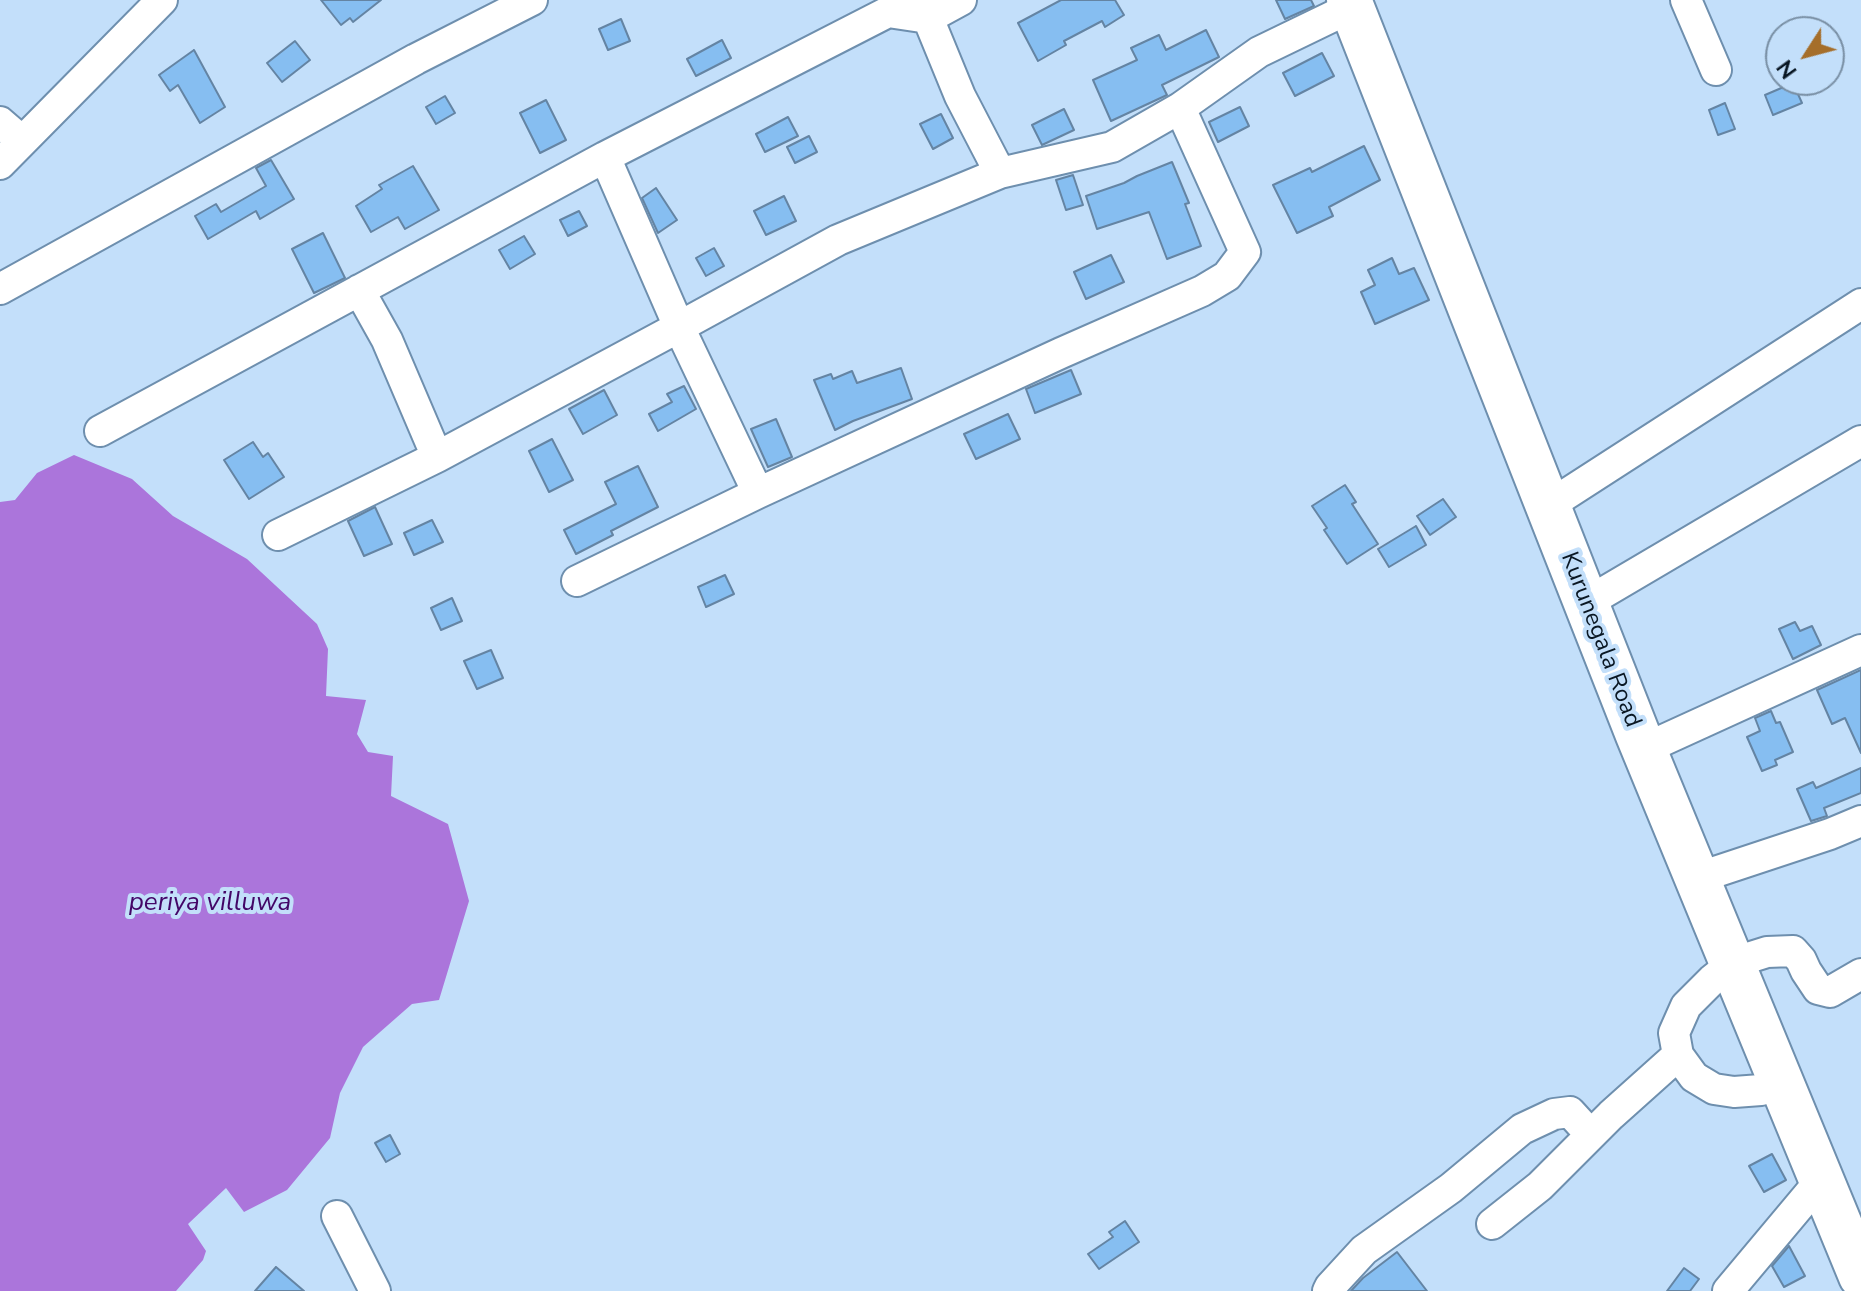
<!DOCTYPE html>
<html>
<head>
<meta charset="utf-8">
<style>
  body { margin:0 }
  #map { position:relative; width:1861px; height:1291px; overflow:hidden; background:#c3dffa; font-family:"Nunito Sans",sans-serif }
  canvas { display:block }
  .north { position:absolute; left:1765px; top:16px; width:80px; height:80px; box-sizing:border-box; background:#c3dffa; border:2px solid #798fa4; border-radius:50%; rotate:234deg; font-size:22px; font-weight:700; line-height:32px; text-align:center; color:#0a1723 }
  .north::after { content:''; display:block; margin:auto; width:28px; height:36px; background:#a56e2a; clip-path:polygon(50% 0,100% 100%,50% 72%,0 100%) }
</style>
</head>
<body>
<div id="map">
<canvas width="1861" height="1291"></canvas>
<div class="north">N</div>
</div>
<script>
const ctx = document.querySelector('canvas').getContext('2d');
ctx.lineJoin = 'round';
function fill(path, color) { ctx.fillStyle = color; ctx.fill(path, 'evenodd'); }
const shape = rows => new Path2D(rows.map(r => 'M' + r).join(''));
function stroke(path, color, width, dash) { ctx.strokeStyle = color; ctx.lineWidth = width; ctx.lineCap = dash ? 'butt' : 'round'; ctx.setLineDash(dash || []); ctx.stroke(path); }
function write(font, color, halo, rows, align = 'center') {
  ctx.font = font + ' "Nunito Sans",sans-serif'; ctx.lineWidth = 8; ctx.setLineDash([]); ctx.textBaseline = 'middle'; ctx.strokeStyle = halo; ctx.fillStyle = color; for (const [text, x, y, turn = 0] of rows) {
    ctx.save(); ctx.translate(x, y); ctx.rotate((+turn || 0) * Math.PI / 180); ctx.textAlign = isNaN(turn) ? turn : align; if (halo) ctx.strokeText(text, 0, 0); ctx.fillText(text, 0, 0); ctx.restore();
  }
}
fill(shape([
  [74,455,132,479,173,516,247,559,317,624,328,649,326,696,366,700,357,734,368,752,393,756,391,796,448,824,469,901,439,1000,412,1004,363,1047,340,1093,330,1138,287,1190,244,1212,226,1188,188,1224,206,1251,203,1260,176,1291,0,1291,0,502,15,500,37,473]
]), '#ab75db');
const building = shape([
  [321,0,381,0,353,22,350,18,341,25,321,0],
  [1061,0,1115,0,1124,15,1105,27,1102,21,1064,41,1066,45,1038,61,1018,23,1061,0],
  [1276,0,1311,0,1314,6,1285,19,1276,0],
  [621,19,630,41,608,50,599,29,621,19],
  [1206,30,1219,57,1162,85,1167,95,1111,121,1093,80,1137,60,1131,48,1159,35,1166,50,1206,30],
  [722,40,731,58,696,76,687,59,722,40],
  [295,41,310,60,282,82,267,63,295,41],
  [194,50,225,107,200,123,178,85,170,91,159,75,194,50],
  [1322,53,1334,76,1295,96,1283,73,1322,53],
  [1793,83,1802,103,1773,115,1765,95,1793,83],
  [445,96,455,113,436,124,426,107,445,96],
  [546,100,566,140,540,153,520,113,546,100],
  [1725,103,1735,129,1718,135,1709,110,1725,103],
  [1240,107,1249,126,1218,142,1209,122,1240,107],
  [1064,109,1074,130,1042,145,1032,125,1064,109],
  [941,114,953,138,933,149,920,124,941,114],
  [788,117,798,136,765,152,756,134,788,117],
  [809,136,817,152,795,163,787,147,809,136],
  [1364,146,1380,180,1329,207,1333,216,1297,233,1273,185,1310,168,1312,172,1364,146],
  [271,160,294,199,260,219,256,211,208,239,195,216,216,204,221,212,266,186,256,168,271,160],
  [1172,162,1189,203,1185,204,1201,246,1167,259,1149,212,1097,229,1086,196,1124,183,1137,176,1172,162],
  [413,166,439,210,405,229,398,217,371,232,356,206,382,189,379,185,413,166],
  [1073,175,1083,205,1066,210,1056,180,1073,175],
  [656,188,677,220,658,233,642,198,656,188],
  [784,196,796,221,766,235,754,211,784,196],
  [579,211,587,226,568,236,560,220,579,211],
  [323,233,345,278,314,293,292,249,323,233],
  [524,236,535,254,510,269,499,250,524,236],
  [714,248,724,266,706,276,696,258,714,248],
  [1111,255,1124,282,1086,299,1074,272,1111,255],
  [1392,258,1399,274,1414,268,1429,300,1375,324,1361,292,1375,285,1368,270,1392,258],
  [901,368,912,399,853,421,835,430,814,380,831,374,833,379,852,371,857,383,901,368],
  [1071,370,1081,394,1035,413,1026,389,1071,370],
  [684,386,696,409,658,431,649,414,672,402,667,394,684,386],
  [604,390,617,415,583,434,569,409,604,390],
  [1008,414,1020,439,976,459,964,434,1008,414],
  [776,419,792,457,768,467,751,429,776,419],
  [552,439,573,480,549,492,529,451,552,439],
  [253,442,263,457,268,453,284,477,249,499,224,460,253,442],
  [638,466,658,507,611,531,613,535,576,554,564,530,616,504,605,482,638,466],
  [1345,485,1356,502,1352,504,1378,544,1347,564,1324,530,1327,528,1312,506,1345,485],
  [1443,499,1456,517,1430,535,1417,516,1443,499],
  [375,507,392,544,364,556,348,521,375,507],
  [432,520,443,542,414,555,404,533,432,520],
  [1416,526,1426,545,1389,567,1378,549,1416,526],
  [725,575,734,594,706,607,698,587,725,575],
  [452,598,462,621,441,630,431,608,452,598],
  [1795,622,1800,631,1812,626,1821,645,1793,659,1779,629,1795,622],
  [491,650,503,678,477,689,464,661,491,650],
  [1861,670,1861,753,1845,718,1832,724,1817,690,1861,670],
  [1771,711,1776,723,1780,722,1793,752,1775,760,1777,765,1762,771,1747,737,1760,731,1755,718,1771,711],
  [1861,768,1861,793,1824,808,1827,816,1811,821,1797,789,1813,782,1816,788,1861,768],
  [390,1135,400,1154,386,1162,375,1143,390,1135],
  [1772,1154,1786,1180,1764,1192,1749,1166,1772,1154],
  [1125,1221,1139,1242,1099,1269,1088,1254,1113,1237,1109,1232,1125,1221],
  [1789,1246,1805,1276,1784,1287,1772,1266,1789,1246],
  [1397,1252,1427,1291,1351,1291,1363,1278,1397,1252],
  [276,1267,304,1291,255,1291,276,1267],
  [1684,1268,1699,1279,1690,1291,1667,1291,1684,1268]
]);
fill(building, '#86bef1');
stroke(building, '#6484a3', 2);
const minor = shape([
  [1686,0,1716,70],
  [921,2,928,18,961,0],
  [0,122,22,141],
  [0,164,162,0],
  [0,289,416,59,532,0],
  [100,431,605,157,888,12,928,18,960,96,1000,173,1112,147,1180,108,1259,52,1352,7],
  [437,457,679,327,605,157],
  [758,493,679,327,838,240,1000,173],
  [1548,506,1861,304],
  [278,535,437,457,387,340,359,290],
  [577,581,758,493,1061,353,1202,291,1227,276,1245,252,1180,108],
  [1586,603,1861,441],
  [1644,749,1861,650],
  [1697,878,1830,834,1861,821],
  [1732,963,1767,952,1793,951,1801,960,1806,971,1818,989,1830,992,1861,974],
  [1732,964,1712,980,1686,1006,1674,1033,1678,1055,1694,1077,1714,1089,1734,1092,1761,1090,1781,1083],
  [337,1216,375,1291],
  [1492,1224,1540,1186,1611,1115,1678,1055],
  [1328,1291,1330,1287,1364,1250,1451,1188,1522,1129,1554,1114,1570,1112,1591,1135],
  [1728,1291,1821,1180]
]);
const highway = shape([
  [1349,0,1638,735,1861,1276]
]);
stroke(minor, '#6e8fae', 34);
stroke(highway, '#6e8fae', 48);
stroke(minor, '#fff', 30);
stroke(highway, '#fff', 44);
write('24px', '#0a1723', '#c3dffa', [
  ["Kurunegala Road",1600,640,69]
]);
write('italic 26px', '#430667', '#c3dffa', [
  ["periya villuwa",210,904]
]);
</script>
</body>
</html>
